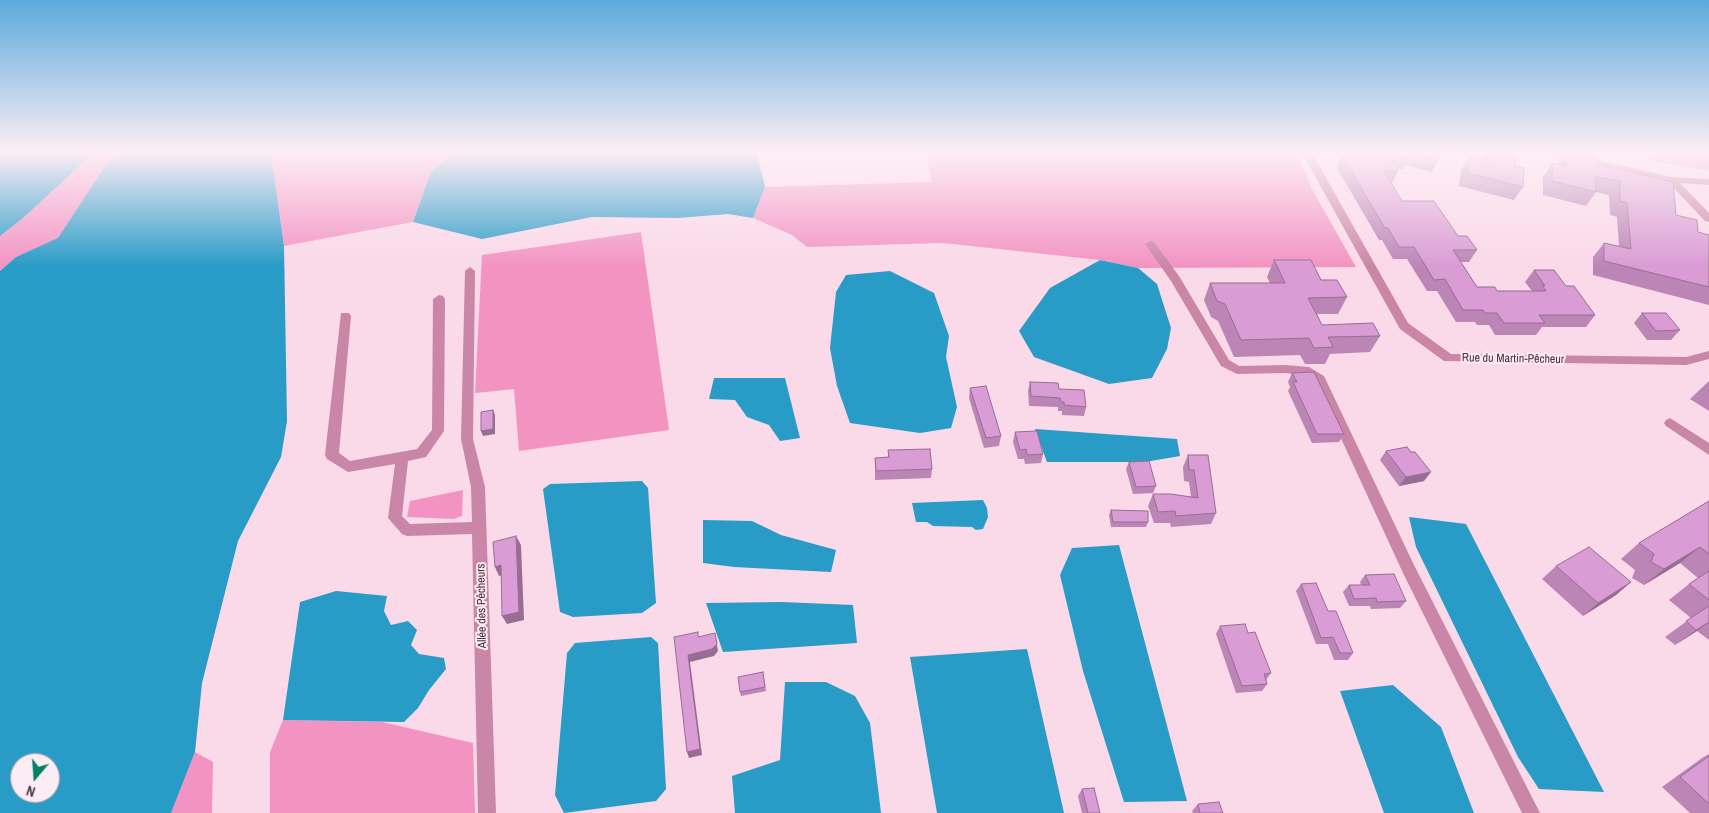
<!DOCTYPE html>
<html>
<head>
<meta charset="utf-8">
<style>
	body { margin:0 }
	#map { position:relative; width:1709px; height:813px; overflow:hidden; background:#fad9e8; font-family:"Archivo Narrow",sans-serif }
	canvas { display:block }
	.north { position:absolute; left:10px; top:753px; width:50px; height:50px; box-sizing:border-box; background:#fcecf3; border:1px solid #b6a0aa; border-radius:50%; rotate:198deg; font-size:14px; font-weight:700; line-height:20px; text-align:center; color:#4d2e3d }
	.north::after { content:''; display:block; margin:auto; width:18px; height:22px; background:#008264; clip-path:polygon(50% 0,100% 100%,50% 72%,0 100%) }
</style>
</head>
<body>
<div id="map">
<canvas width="1709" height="813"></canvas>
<div class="north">N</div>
</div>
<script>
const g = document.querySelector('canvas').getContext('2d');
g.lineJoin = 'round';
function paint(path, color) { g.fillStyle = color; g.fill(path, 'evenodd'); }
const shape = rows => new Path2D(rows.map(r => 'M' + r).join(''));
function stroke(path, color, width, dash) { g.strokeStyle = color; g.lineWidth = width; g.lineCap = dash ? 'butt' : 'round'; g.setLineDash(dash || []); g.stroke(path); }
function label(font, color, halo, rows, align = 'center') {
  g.font = font + ' "Archivo Narrow",sans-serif'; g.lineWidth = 4; g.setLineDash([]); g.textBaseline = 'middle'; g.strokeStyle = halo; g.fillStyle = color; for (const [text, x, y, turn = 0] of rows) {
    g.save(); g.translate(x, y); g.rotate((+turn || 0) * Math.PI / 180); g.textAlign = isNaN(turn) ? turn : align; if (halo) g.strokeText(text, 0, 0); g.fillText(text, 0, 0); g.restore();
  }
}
const green = shape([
	[92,153,119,153,107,163,58,239,16,257,0,271,0,236,23,218,86,160],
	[271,153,454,153,431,172,413,222,284,246],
	[926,153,1296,153,1313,191,1356,267,1138,268,1100,260,943,243,807,247,792,235,753,218,765,187,932,182],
	[1645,153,1709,153,1709,171,1653,161],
	[641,232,669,430,519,451,514,389,475,393,482,255],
	[463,490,462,516,454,519,407,517,410,501],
	[283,720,382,722,473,743,475,813,270,813,270,752],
	[195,752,213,762,212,813,171,813]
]);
const water = shape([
	[3,153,92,153,86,160,23,218,0,236,0,155],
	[119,153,271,153,284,246,287,421,281,457,238,541,202,683,195,752,171,813,0,813,0,271,16,257,58,238,107,163],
	[20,763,50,763,50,793,20,793],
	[454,153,757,153,765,187,753,218,728,214,677,218,592,217,482,239,413,222,431,172],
	[1100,260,1138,268,1157,284,1171,328,1167,349,1152,378,1109,384,1034,357,1019,331,1050,288],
	[890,271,934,293,949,336,946,357,957,407,951,428,920,433,850,423,837,386,830,348,836,292,846,275],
	[714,378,785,378,800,438,780,441,769,425,747,417,735,400,709,399],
	[1035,429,1177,439,1180,456,1145,462,1047,462],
	[642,481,648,488,656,603,642,613,573,617,560,612,543,489,550,484],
	[983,500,987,508,988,517,983,529,976,530,972,527,933,526,927,522,916,522,912,503],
	[1409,517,1466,524,1604,792,1539,789,1518,757,1416,547],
	[703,520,752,521,781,535,836,550,831,572,734,567,703,563],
	[1119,545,1187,801,1124,802,1083,671,1060,575,1072,548],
	[336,591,387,596,384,611,391,625,408,621,417,630,411,645,419,654,444,658,446,669,429,690,418,708,404,722,283,720,300,602],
	[782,602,853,605,857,643,723,652,706,603],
	[651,637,658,643,666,789,656,801,564,813,555,795,567,653,575,643],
	[1027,649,1064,813,937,813,910,657],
	[785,682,826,682,855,696,870,723,881,813,735,813,732,776,780,760],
	[1393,685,1441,727,1474,813,1384,813,1340,691]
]);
const minor = shape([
	[1302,153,1312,153,1408,323,1451,354,1686,357,1709,351,1709,359,1686,365,1444,361,1400,329,1302,153],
	[1549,153,1566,153,1671,177,1709,179,1709,185,1680,183,1709,213,1709,222,1705,221,1668,182,1554,156,1549,153],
	[1150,241,1154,242,1179,276,1229,360,1239,366,1285,365,1309,367,1324,376,1414,565,1540,813,1522,813,1403,573,1315,382,1306,375,1285,373,1237,374,1221,366,1171,281,1145,244,1150,241],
	[470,267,475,271,473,439,485,487,496,813,478,813,472,534,407,536,402,534,388,518,395,464,348,472,327,459,325,455,341,313,349,313,351,316,339,453,350,461,417,449,432,430,433,299,439,295,443,296,445,299,444,431,426,457,408,461,402,516,410,524,472,522,471,487,461,439,465,271,470,267],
	[1670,418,1709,443,1709,455,1666,426,1664,423,1666,420,1670,418]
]);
const wall = shape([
	[1333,153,1439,153,1438,160,1432,172,1405,165,1402,170,1397,168,1398,171,1392,183,1391,183,1402,201,1458,236,1477,250,1469,262,1460,262,1477,287,1497,291,1532,291,1525,282,1534,270,1566,286,1595,315,1586,327,1542,327,1536,335,1495,335,1489,325,1477,325,1475,322,1456,322,1437,291,1427,291,1407,259,1393,259,1382,240,1379,240,1337,168,1340,155,1333,154],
	[1483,153,1516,153,1515,166,1523,187,1514,200,1459,186,1461,170,1469,156,1482,159],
	[1564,153,1579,153,1676,215,1698,232,1709,235,1709,305,1593,275,1593,257,1604,243,1619,246,1617,217,1610,215,1609,195,1596,192,1586,206,1543,195,1543,177,1552,163,1557,164],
	[1274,260,1321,280,1347,297,1338,314,1317,314,1322,325,1380,336,1370,352,1330,354,1325,364,1305,364,1300,355,1234,357,1218,321,1211,317,1204,300,1210,283,1270,283,1267,277],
	[1642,313,1680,330,1671,340,1647,340,1634,323],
	[1292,373,1344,434,1339,442,1312,443,1288,391,1290,387,1288,382],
	[1709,381,1709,411,1690,399],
	[1030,382,1059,389,1086,407,1084,416,1062,415,1062,411,1058,411,1058,407,1029,406,1028,391],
	[970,388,1001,436,999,446,984,448,969,398],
	[1015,432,1043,454,1041,463,1025,464,1024,459,1018,459,1013,442],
	[888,450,932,469,931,478,875,480,875,458,888,457],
	[1386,451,1424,481,1399,486,1380,460],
	[1188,455,1216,513,1211,524,1171,527,1170,523,1154,523,1148,506,1153,494,1191,497,1189,482,1184,481,1183,467],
	[1129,462,1156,486,1153,493,1133,494,1126,469],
	[1709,501,1709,640,1697,631,1675,645,1665,637,1691,618,1669,600,1689,584,1698,578,1680,563,1644,585,1632,578,1635,570,1621,559,1639,543],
	[1111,510,1148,522,1146,527,1111,527,1109,515],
	[1556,566,1631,582,1616,595,1583,616,1542,579],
	[1365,575,1406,601,1400,608,1371,609,1370,606,1349,606,1343,592,1349,585,1361,585,1360,582],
	[1301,584,1328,611,1353,653,1348,660,1334,660,1328,644,1316,644,1296,591],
	[1220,626,1248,633,1271,673,1266,680,1267,684,1262,691,1236,693,1216,634],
	[763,672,766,691,741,696,740,692],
	[1709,754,1709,813,1690,813,1662,787,1702,758],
	[1082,789,1100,813,1082,813,1078,796],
	[1198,804,1223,813,1193,813,1192,811]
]);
const shadedWall = shape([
	[493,410,495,415,495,434,483,436,481,431],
	[1431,472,1424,481,1399,486,1406,477],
	[516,536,521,545,524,620,507,624,502,616],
	[1700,547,1680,563,1644,585,1664,569],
	[501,565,506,574,499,576,495,567],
	[1631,582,1616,595,1583,616,1598,603],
	[1709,622,1697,631,1675,645,1696,630],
	[715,633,718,651,714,656,690,662,702,755,689,758,687,752,688,655]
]);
const building = shape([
	[1343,153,1387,153,1398,171,1384,171,1402,201,1434,201,1458,236,1467,236,1477,250,1453,250,1477,287,1495,287,1497,291,1546,291,1542,285,1545,286,1534,270,1554,270,1566,286,1574,286,1595,315,1539,315,1545,323,1504,323,1497,313,1485,313,1483,310,1463,310,1445,279,1434,280,1414,247,1399,247,1388,228,1385,228,1342,156,1343,153],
	[1387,153,1439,153,1438,160,1409,153,1409,158,1387,153],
	[1489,153,1516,153,1515,166,1524,168,1523,187,1467,173,1469,156,1488,161,1489,153],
	[1566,153,1579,153,1597,157,1597,164,1673,182,1676,215,1697,220,1698,232,1709,235,1709,287,1604,261,1604,243,1631,249,1627,203,1620,201,1620,181,1595,176,1596,192,1552,181,1552,163,1566,166,1566,153],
	[1274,260,1311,260,1321,280,1337,280,1347,297,1308,298,1322,325,1373,323,1380,336,1328,337,1333,347,1314,348,1309,338,1241,340,1225,304,1217,301,1210,283,1285,283,1274,260],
	[1642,313,1666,313,1680,330,1656,331,1642,313],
	[1314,372,1344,434,1317,434,1293,382,1297,382,1292,373,1314,372],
	[1030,382,1058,383,1059,389,1084,390,1086,407,1064,405,1064,402,1061,402,1060,398,1031,396,1030,382],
	[986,386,1001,436,986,438,970,388,986,386],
	[493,410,493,429,481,431,481,412,493,410],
	[1037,431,1043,454,1027,455,1026,449,1020,450,1015,432,1037,431],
	[1407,447,1411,452,1415,452,1431,472,1406,477,1386,451,1407,447],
	[930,449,932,469,876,471,875,458,889,457,888,450,930,449],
	[1188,455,1208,455,1216,513,1176,516,1175,511,1158,512,1153,494,1171,494,1198,498,1194,470,1189,470,1188,455],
	[1149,461,1156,486,1136,487,1129,462,1149,461],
	[1709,501,1709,554,1700,547,1664,569,1651,562,1654,554,1639,543,1709,501],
	[1111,510,1148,511,1148,522,1113,522,1111,510],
	[516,536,519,612,502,616,501,565,495,567,493,542,516,536],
	[1589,547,1631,582,1598,603,1556,566,1589,547],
	[1709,571,1709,600,1689,584,1709,571],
	[1394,574,1406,601,1377,602,1376,598,1354,599,1349,585,1370,585,1365,575,1394,574],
	[1316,583,1328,611,1336,611,1353,653,1340,653,1333,637,1321,638,1301,584,1316,583],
	[1709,606,1709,622,1696,630,1686,621,1709,606],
	[1245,624,1248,633,1255,632,1271,673,1264,674,1267,684,1242,686,1220,626,1245,624],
	[698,632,698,637,715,633,717,644,712,649,688,655,700,749,687,752,674,637,698,632],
	[763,672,765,687,740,692,738,677,763,672],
	[1709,756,1709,804,1680,777,1709,756],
	[1094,788,1100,813,1088,813,1082,789,1094,788],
	[1219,802,1223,813,1200,813,1198,804,1219,802]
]);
const streetNames = [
	["Rue du Martin-Pêcheur",1513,359,1],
	["Allée des Pêcheurs",482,606,-91]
];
paint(green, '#f293c2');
paint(water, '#289bc7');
paint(minor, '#ca86a7');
paint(wall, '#bb86b6');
paint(shadedWall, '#986d94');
paint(building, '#d99cd4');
stroke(building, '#986d94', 1);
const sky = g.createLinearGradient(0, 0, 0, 267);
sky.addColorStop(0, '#5baadb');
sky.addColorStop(0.57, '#fdeef5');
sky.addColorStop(1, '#fdeef500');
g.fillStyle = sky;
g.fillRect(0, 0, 1709, 267);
label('12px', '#4d2e3d', '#fcecf3', streetNames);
</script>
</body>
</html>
